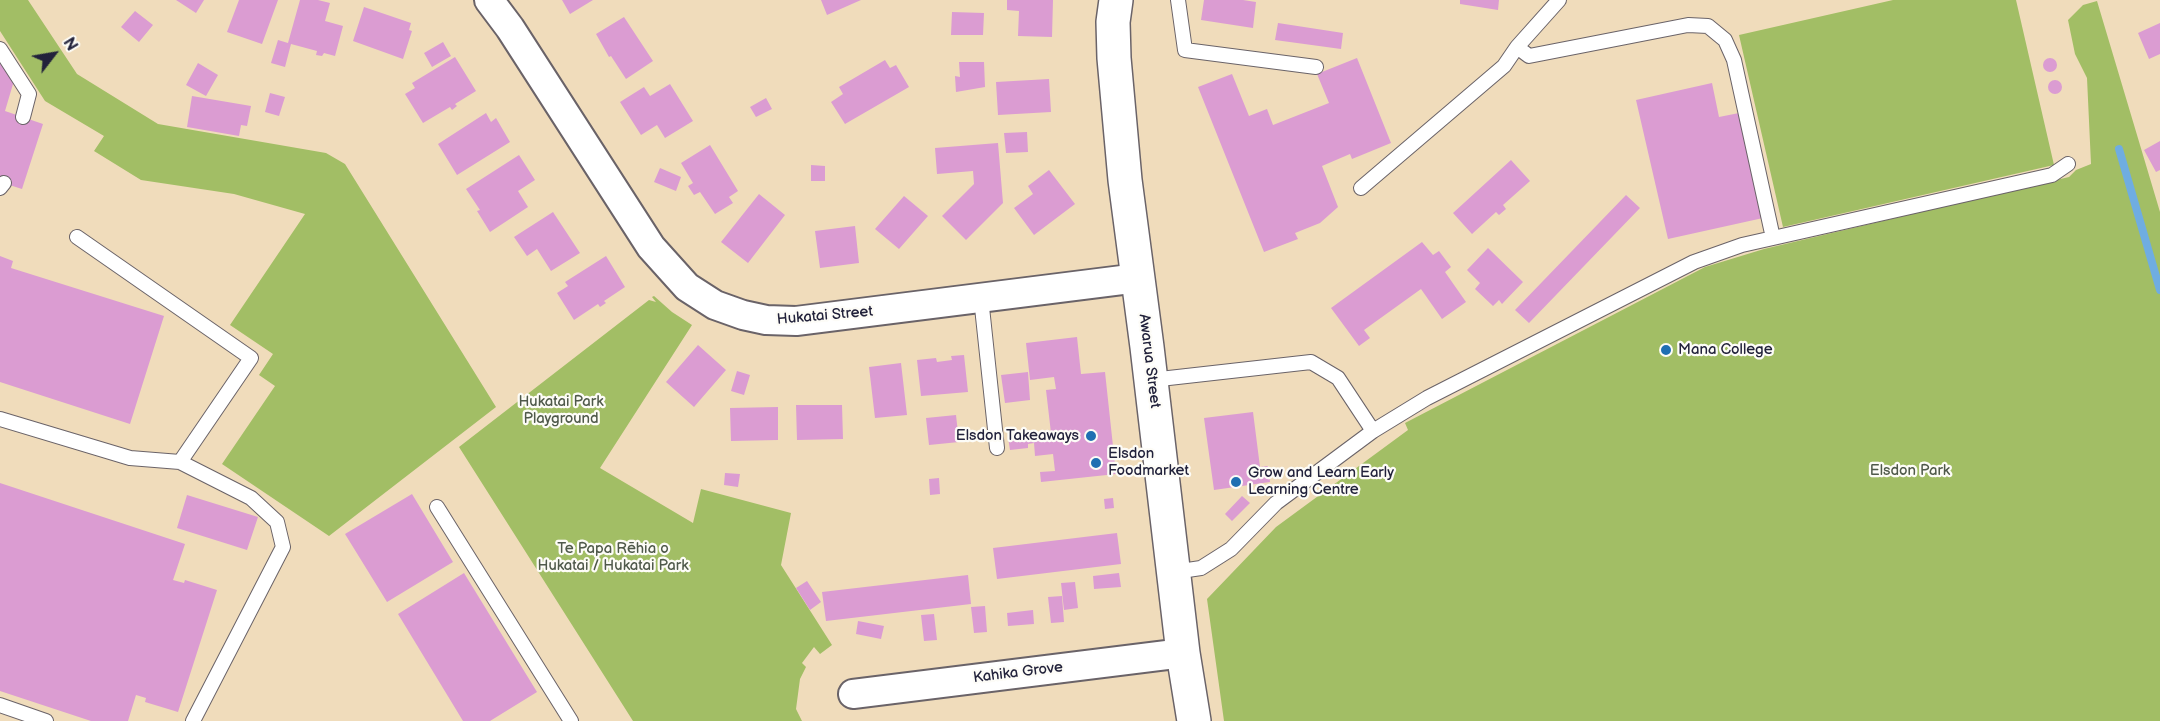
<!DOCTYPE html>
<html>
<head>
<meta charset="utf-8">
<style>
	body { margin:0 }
	#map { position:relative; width:2160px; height:721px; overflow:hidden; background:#f0dcbb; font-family:"Balsamiq Sans",sans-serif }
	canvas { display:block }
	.north { position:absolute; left:24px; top:24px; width:60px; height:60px; -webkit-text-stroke:4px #fdfcf7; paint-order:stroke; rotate:59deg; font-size:16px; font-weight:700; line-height:24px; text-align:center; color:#22223b }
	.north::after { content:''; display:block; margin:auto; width:21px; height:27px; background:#22223b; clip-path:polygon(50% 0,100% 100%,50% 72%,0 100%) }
</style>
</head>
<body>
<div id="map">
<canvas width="2160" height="721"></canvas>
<div class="north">N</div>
</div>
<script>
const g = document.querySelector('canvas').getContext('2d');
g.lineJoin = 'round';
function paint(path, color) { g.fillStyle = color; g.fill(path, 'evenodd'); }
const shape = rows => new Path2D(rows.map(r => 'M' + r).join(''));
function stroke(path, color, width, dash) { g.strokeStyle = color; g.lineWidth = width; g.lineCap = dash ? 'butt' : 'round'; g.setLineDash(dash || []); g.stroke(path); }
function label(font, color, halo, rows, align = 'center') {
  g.font = font + ' "Balsamiq Sans",sans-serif'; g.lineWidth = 4.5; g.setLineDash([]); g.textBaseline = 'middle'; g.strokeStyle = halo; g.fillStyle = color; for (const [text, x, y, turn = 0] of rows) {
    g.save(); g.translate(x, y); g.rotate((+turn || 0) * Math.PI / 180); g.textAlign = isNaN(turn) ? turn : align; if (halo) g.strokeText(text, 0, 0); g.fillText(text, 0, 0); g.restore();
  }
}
const green = shape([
	[0,0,28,0,77,74,158,124,326,153,345,164,496,407,329,536,222,464,275,386,259,375,273,354,230,325,305,214,234,194,141,180,94,151,104,136,45,101,0,31],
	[1893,0,2016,0,2054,165,1783,227,1739,35],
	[2097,1,2160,212,2160,721,1224,721,1207,599,1276,527,1408,430,1405,423,1705,267,1764,249,2069,177,2076,170,2091,164,2087,78,2075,54,2068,20,2083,5],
	[654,296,672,312,692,325,600,468,693,523,701,489,791,513,781,565,832,645,820,654,814,647,802,663,806,667,800,679,796,709,802,721,633,721,459,447,649,300,656,302,652,297]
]);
const stream = shape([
	[2119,149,2160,290]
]);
const building = shape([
	[176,0,204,0,196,13],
	[239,0,278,0,262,44,227,32],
	[300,0,318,0,330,3,325,21,343,26,335,56,324,53,322,56,316,55,317,51,291,44,285,67,271,63,278,40,288,43],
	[562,0,593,0,570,14],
	[821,0,861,0,827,15],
	[1007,0,1053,0,1052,37,1018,36,1019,11,1007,10],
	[1204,0,1243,0,1256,2,1253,28,1201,20],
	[1460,0,1499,0,1498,10,1460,4],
	[364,7,411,23,409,30,412,31,403,59,353,41],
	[135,11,153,25,139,42,121,27],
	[952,12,984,13,983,35,951,35],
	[624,17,653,61,626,79,611,56,609,57,596,34],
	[1278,23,1343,33,1341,49,1275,40],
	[2160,23,2160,54,2149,59,2138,33],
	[443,42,451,56,432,67,424,53],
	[0,57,11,75,13,84,5,111,43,124,22,189,0,182],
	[455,57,476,91,455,104,457,106,452,110,450,107,423,123,405,94,415,88,412,83],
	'2043 65a7 7 0 1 1 14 0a7 7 0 1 1-14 0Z',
	[1357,58,1391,143,1352,159,1350,154,1322,166,1338,207,1320,223,1295,233,1298,239,1264,252,1198,87,1232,74,1249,116,1267,109,1273,125,1329,103,1317,74],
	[885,60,890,68,896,65,909,87,845,124,831,102,843,94,839,87],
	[959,62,984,62,985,87,956,92,955,76,960,77],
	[198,63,218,75,206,96,186,85],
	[1049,79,1051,112,998,115,996,82],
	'2048 87a7 7 0 1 1 14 0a7 7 0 1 1-14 0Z',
	[1712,83,1719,117,1739,113,1763,218,1668,239,1636,100],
	[670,84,693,121,665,138,657,125,641,135,620,102,644,87,650,96],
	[270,93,285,97,279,116,265,112],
	[192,96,251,106,247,126,241,125,239,136,187,127],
	[766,98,772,109,756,117,750,107],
	[486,113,491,122,496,118,510,142,457,175,438,144],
	[1027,132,1028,152,1006,153,1004,133],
	[2160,141,2160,170,2156,172,2144,150],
	[998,143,1003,203,966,240,942,216,974,184,973,171,937,174,935,148],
	[710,145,738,191,729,197,733,203,715,214,700,192,694,195,688,186,693,183,681,163],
	[519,155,535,180,518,191,528,207,490,232,477,211,480,210,466,189],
	[1511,160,1530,181,1503,205,1506,209,1499,215,1496,212,1472,234,1453,213],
	[811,165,825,166,825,181,811,181],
	[660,168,681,177,676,191,654,182],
	[1049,170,1075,204,1034,235,1014,208,1033,194,1028,186],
	[759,194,785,215,748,263,721,242],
	[1626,195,1640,208,1529,323,1515,310],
	[904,196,928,216,899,249,875,229],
	[553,212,580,253,551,271,537,249,527,256,514,237],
	[855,226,859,263,820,268,815,231],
	[1422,242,1433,255,1439,251,1451,267,1445,272,1466,302,1442,319,1421,289,1364,330,1370,338,1359,346,1331,308],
	[1488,248,1523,282,1502,304,1499,300,1493,306,1475,289,1480,283,1467,270],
	[0,256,13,261,11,268,164,316,130,424,0,382],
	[606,256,625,287,604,301,606,303,600,307,598,304,574,320,557,293,568,286,565,282],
	[1077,337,1081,374,1105,372,1116,474,1041,482,1040,472,1055,471,1053,454,1035,456,1034,443,1028,444,1028,448,1010,450,1008,437,1051,433,1046,390,1056,389,1054,377,1030,380,1026,343],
	[698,345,726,370,694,407,666,382],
	[964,355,968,392,921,396,917,360,936,358,937,362,952,360,951,356],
	[901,363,907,415,875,418,869,367],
	[737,371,750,375,744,395,731,391],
	[1028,372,1030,400,1005,403,1001,375],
	[796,405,842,405,843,439,797,440],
	[778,407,778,440,731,441,730,408],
	[1253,412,1260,467,1268,466,1270,482,1214,490,1204,418],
	[956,415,959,442,929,445,926,418],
	[725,473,740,474,738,487,724,485],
	[939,478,940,494,930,495,929,479],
	[0,483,185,544,173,580,184,583,185,580,217,590,178,712,145,702,146,698,136,695,128,721,91,721,0,691],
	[412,494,453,562,387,602,345,534],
	[187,495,258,517,247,550,177,528],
	[1242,496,1250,503,1232,521,1225,514],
	[1113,498,1114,508,1105,509,1104,499],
	[1117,533,1121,564,997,579,993,548],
	[464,573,537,692,490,721,463,721,398,614],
	[1119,573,1121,587,1094,589,1093,576],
	[968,575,971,604,826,621,822,592],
	[807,581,821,602,810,610,796,588],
	[1075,582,1078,608,1064,610,1061,583],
	[1062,596,1064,622,1051,623,1048,597],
	[985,606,987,632,974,633,971,607],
	[1033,610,1034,624,1008,626,1007,613],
	[934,614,937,640,924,641,921,615],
	[858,621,884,626,881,639,856,634]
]);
const service = shape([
	[1178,0,1185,50,1316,67],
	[1559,0,1517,47,1529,56,1688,25,1708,26,1725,40,1734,60,1773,238],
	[0,49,29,94,23,117],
	[0,188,4,183],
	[1361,188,1504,66,1517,47],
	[77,237,251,358,180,462],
	[981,298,997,448],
	[1151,380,1311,362,1338,378,1373,431,1276,503,1231,549,1201,568,1174,572],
	[0,419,130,458,180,462,251,498,277,522,283,547,193,721],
	[1373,431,1427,398,1694,262,1742,245,2052,175,2068,164],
	[437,507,571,721],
	[0,705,46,721]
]);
const minor = shape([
	[489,0,510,28,651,247,687,287,715,305,743,315,766,320,796,321,1138,278],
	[853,694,1183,653]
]);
const tertiary = shape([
	[1116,0,1113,22,1114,58,1125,180,1147,347,1183,653,1194,721]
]);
const markers = [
	[1666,350,6,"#1f6fb2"],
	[1091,436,6,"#1f6fb2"],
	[1096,463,6,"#1f6fb2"],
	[1236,482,6,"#1f6fb2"]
];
const streetNames = [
	["Hukatai Street",825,316,-5],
	["Awarua Street",1149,361,83],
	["Kahika Grove",1018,673,-7]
];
const poiNames = [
	["Mana College",1678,350],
	["Elsdon Takeaways",1079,436,"right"],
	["Elsdon",1108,454],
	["Foodmarket",1108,471],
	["Grow and Learn Early",1248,473],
	["Learning Centre",1248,490]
];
const parkNames = [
	["Hukatai Park",561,402],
	["Playground",561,419],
	["Elsdon Park",1910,471],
	["Te Papa Rēhia o",613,549],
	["Hukatai / Hukatai Park",613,566]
];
paint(green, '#a2be65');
stroke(stream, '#6fade1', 8);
paint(building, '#db9cd2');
stroke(service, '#6a6368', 16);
stroke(minor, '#6a6368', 32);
stroke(tertiary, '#6a6368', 36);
stroke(service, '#fff', 14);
stroke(minor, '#fff', 28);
stroke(tertiary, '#fff', 33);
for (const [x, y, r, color] of markers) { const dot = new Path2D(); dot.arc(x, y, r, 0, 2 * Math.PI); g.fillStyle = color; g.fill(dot); stroke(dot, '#fdfcf7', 2); }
label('15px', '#22223b', '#fdfcf7', streetNames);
label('15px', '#22223b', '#fdfcf7', poiNames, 'left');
label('15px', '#4f594a', '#fdfcf7', parkNames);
</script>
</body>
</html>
